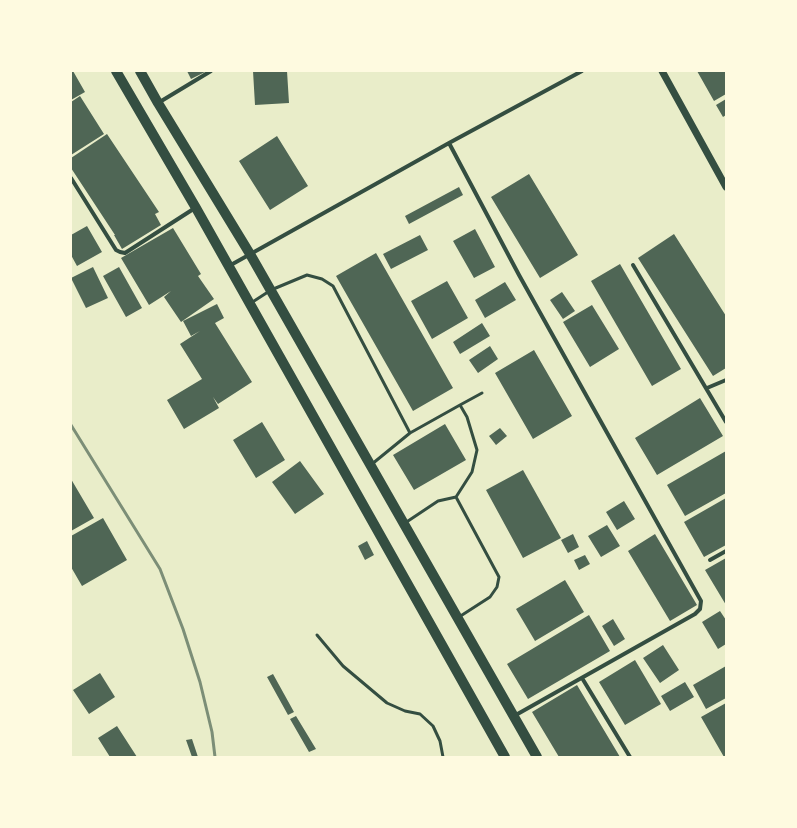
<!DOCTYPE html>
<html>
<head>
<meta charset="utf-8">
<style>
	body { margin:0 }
	#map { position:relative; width:797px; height:828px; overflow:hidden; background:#e9edc9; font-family:Manrope,sans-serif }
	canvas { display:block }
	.frame { position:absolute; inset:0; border:72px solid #fefae0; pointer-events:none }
</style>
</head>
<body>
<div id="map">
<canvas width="797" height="828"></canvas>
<div class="frame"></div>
</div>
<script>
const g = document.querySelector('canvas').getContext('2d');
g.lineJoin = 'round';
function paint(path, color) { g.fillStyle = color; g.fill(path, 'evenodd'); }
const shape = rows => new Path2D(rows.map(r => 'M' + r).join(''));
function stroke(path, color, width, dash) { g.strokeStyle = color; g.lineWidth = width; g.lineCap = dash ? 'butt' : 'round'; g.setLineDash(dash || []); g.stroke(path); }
const building = shape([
	[71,71,73,71,85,92,71,100],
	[187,71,207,71,191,79],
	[253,71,287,71,289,103,255,105],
	[697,71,726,71,726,94,714,101],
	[80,96,104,134,71,155,71,102],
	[726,99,726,115,723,117,716,105],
	[107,134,159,212,155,214,161,225,122,249,114,235,115,235,71,168,71,158],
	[277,136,308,186,270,210,239,161],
	[529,174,578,255,540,278,491,197],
	[459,187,463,195,409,224,405,216],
	[87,226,102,252,77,266,71,255,71,235],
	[173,228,201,274,198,276,214,299,181,322,164,297,171,291,149,305,121,258],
	[475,229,495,267,474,278,453,241],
	[674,234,726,316,726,368,713,376,638,258],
	[420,235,428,250,391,269,383,254],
	[376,253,453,388,413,411,336,276],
	[620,264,681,369,652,386,591,281],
	[93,267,108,298,86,308,71,278],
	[119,267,142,308,126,317,103,276],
	[447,281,468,318,432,339,411,301],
	[505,282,516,300,485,318,475,300],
	[562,292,575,311,563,319,550,300],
	[217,304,224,318,215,323,252,382,218,404,213,397,219,408,184,429,167,400,202,379,180,344,200,331,191,336,183,321],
	[592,305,619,349,590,367,563,322],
	[482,323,490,336,460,354,453,342],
	[490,346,498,359,478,373,469,360],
	[534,350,572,416,533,439,495,373],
	[700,398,723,436,657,475,635,438],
	[262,422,285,460,256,478,233,440],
	[445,424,466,460,414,490,393,455],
	[500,428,507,436,496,445,489,436],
	[726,451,726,493,685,516,667,485],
	[300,461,324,494,295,514,272,482],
	[523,470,561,538,523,558,486,490],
	[71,479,94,518,71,531],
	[726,498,726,545,704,557,684,522],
	[624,501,635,519,617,530,606,512],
	[103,518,127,560,82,586,71,567,71,536],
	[607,525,620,546,601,557,588,536],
	[573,534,579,547,568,553,561,540],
	[655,534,697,605,670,621,628,551],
	[367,541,374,555,365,560,358,546],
	[585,555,590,564,579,570,574,560],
	[726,558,726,605,705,570],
	[565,580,584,612,535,641,516,609],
	[720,611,726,620,726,644,718,649,702,622],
	[589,615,610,651,528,699,507,664],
	[613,619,625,639,614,646,602,626],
	[663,645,679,670,660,683,643,658],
	[635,660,661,704,625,725,599,682],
	[726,666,726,698,706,709,693,685],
	[100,673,115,697,89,714,73,690],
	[273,674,294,712,288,715,267,677],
	[685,682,694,697,670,711,661,696],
	[577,685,620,757,559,757,532,712],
	[726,703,726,757,724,757,701,717],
	[296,716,316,749,309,752,290,719],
	[117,726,137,757,110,757,98,738],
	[192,739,198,757,192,757,186,740]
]);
const service = shape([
	[251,303,271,290,307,275,322,279,333,286,410,433,372,464],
	[460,405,482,393],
	[410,433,460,405,467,417,477,450,472,472,456,497],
	[405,523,438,501,456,497,499,577,497,587,490,597,459,617],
	[317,635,343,666,387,703,405,711,420,714,433,726,440,741,443,757]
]);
const minor = shape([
	[158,103,211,71],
	[449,143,519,275,701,601,700,609,695,614,514,716],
	[71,178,116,250,120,252,125,253,195,208],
	[633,265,726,422],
	[229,266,449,143,582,71],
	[707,388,726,380],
	[710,560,726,551],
	[582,678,630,757]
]);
const tertiary = shape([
	[662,71,726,187]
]);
const primary = shape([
	[116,71,196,208,505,757],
	[140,71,158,103,250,254,537,757]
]);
const rail = shape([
	[71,425,160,569,183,629,200,682,212,732,215,757]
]);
paint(building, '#4f6655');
stroke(service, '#344e41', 3);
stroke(minor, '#344e41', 4);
stroke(tertiary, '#344e41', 7);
stroke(primary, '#344e41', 10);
stroke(rail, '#7c8e77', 3);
</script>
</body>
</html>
